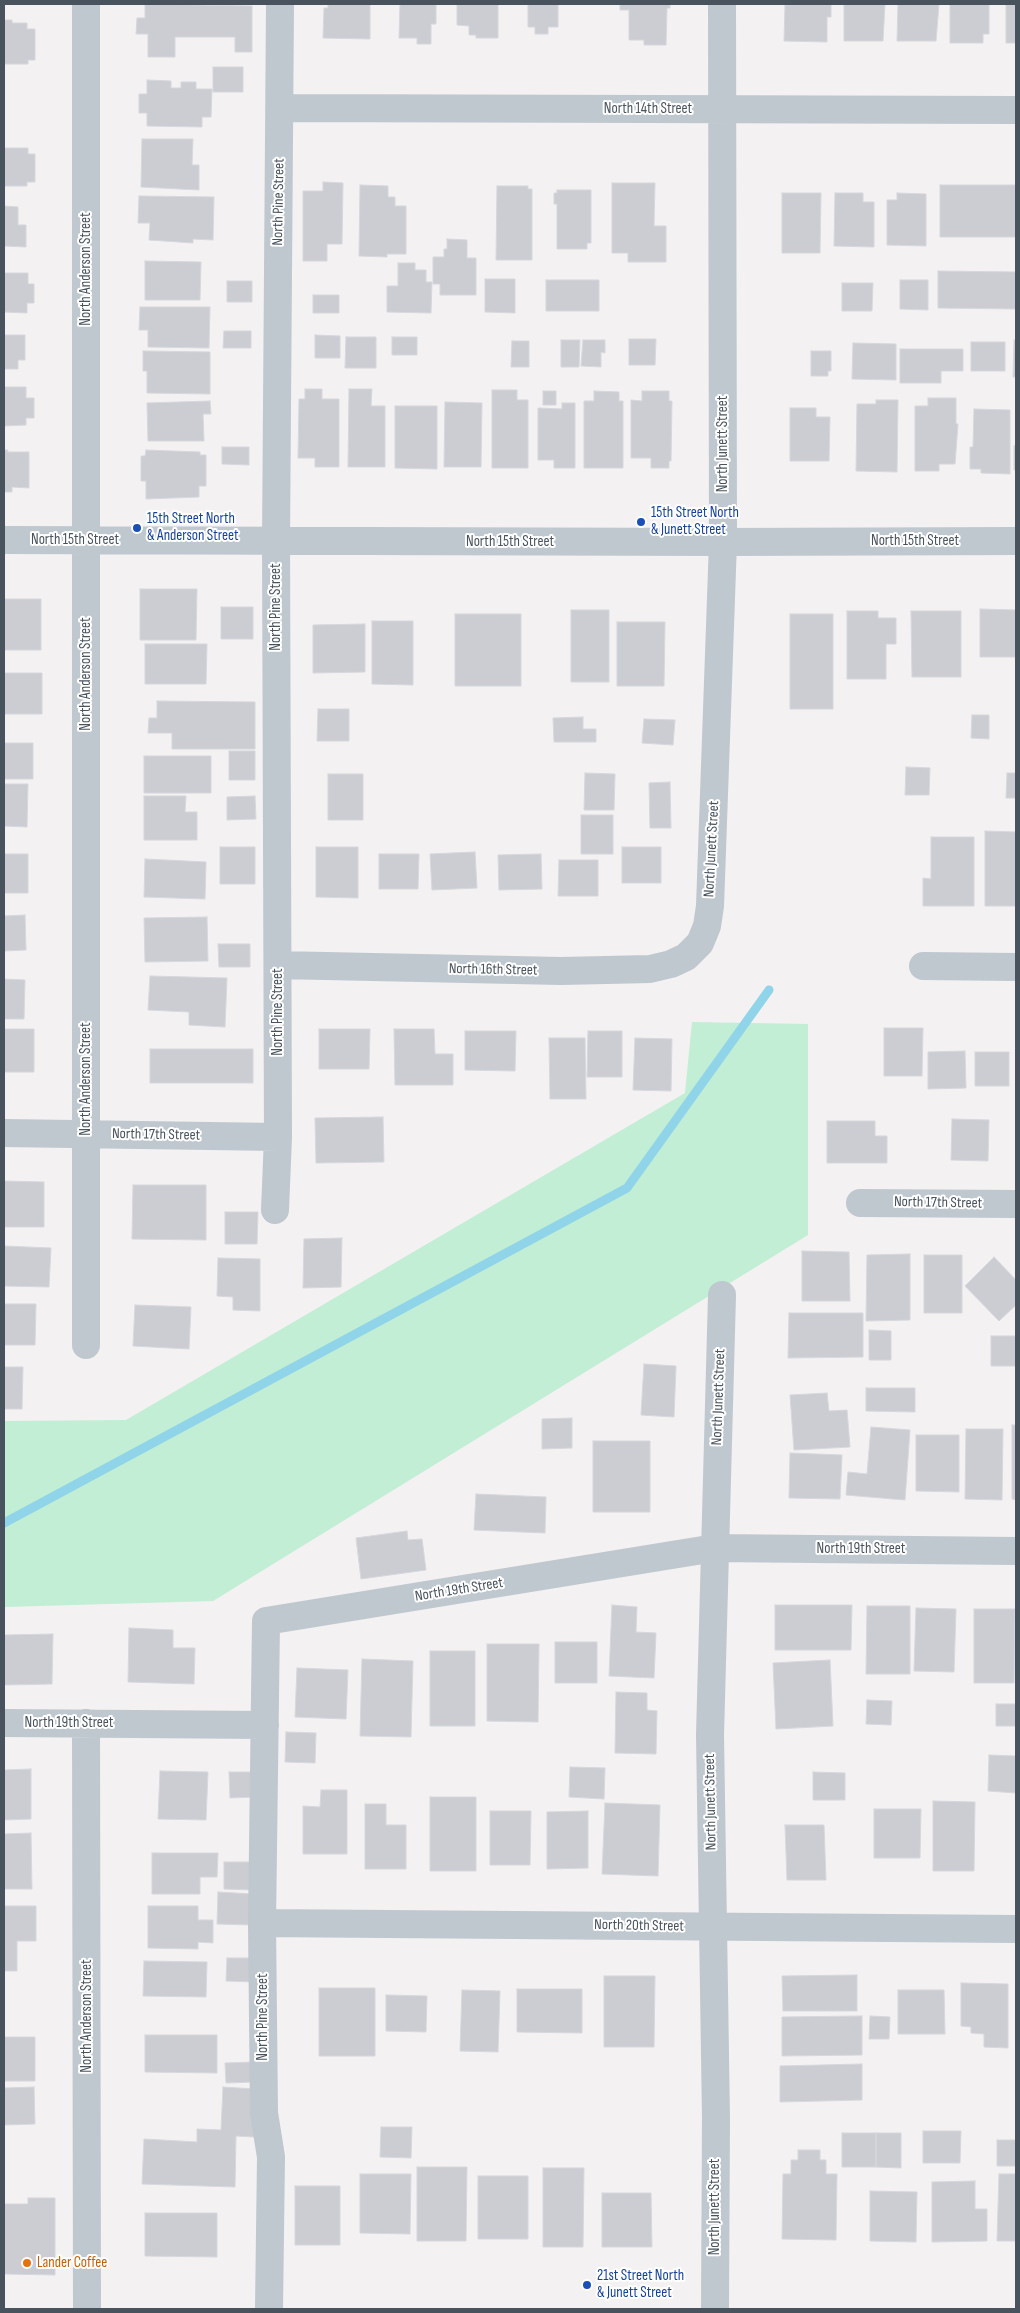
<!DOCTYPE html>
<html>
<head>
<meta charset="utf-8">
<style>
	body { margin:0 }
	#map { position:relative; width:1020px; height:2313px; overflow:hidden; background:#f3f1f1; font-family:"Sofia Sans Condensed",sans-serif }
	canvas { display:block }
	.frame { position:absolute; inset:0; border:5px solid #49535e; pointer-events:none }
</style>
</head>
<body>
<div id="map">
<canvas width="1020" height="2313"></canvas>
<div class="frame"></div>
</div>
<script>
const g = document.querySelector('canvas').getContext('2d');
g.lineJoin = 'round';
function paint(path, color) { g.fillStyle = color; g.fill(path, 'evenodd'); }
const shape = rows => new Path2D(rows.map(r => 'M' + r).join(''));
function stroke(path, color, width, dash) { g.strokeStyle = color; g.lineWidth = width; g.lineCap = dash ? 'butt' : 'round'; g.setLineDash(dash || []); g.stroke(path); }
function label(font, color, halo, rows, align = 'center') {
  g.font = font + ' "Sofia Sans Condensed",sans-serif'; g.lineWidth = 4; g.setLineDash([]); g.textBaseline = 'middle'; g.strokeStyle = halo; g.fillStyle = color; for (const [text, x, y, turn = 0] of rows) {
    g.save(); g.translate(x, y); g.rotate((+turn || 0) * Math.PI / 180); g.textAlign = isNaN(turn) ? turn : align; if (halo) g.strokeText(text, 0, 0); g.fillText(text, 0, 0); g.restore();
  }
}
const green = shape([
	[692,1022,808,1024,808,1235,213,1601,4,1607,4,1421,126,1420,685,1093]
]);
const stream = shape([
	[4,1523,627,1188,769,990]
]);
const building = shape([
	[145,4,252,6,252,52,235,52,235,37,175,37,175,57,148,57,148,34,136,34,137,18,145,18,145,4],
	[328,4,370,4,370,39,323,38,324,8,328,8,328,4],
	[400,4,436,4,436,24,431,24,431,44,417,44,417,38,399,38,400,4],
	[457,4,498,4,498,38,476,38,476,35,469,35,469,26,457,25,457,4],
	[528,4,558,4,558,27,548,27,548,34,535,34,535,27,528,27,528,4],
	[620,4,670,4,670,8,667,8,666,45,644,45,644,40,629,40,629,10,620,10,620,4],
	[831,4,831,17,827,17,827,42,784,41,785,5,831,4],
	[844,4,885,4,883,41,844,41,844,4],
	[898,4,939,4,936,41,897,41,898,4],
	[950,4,989,4,989,34,983,34,983,43,950,43,950,4],
	[1006,4,1016,4,1016,43,1006,43,1006,4],
	[4,20,12,20,12,23,27,23,27,29,35,29,35,60,28,60,28,64,4,64,4,20],
	[213,67,243,67,243,92,213,92,213,67],
	[147,80,171,81,171,88,181,88,181,82,196,82,196,89,212,89,211,117,202,117,202,127,147,126,147,113,139,113,139,94,147,94,147,80],
	[142,139,193,139,192,165,199,165,199,190,141,187,142,139],
	[4,148,28,148,28,154,35,154,35,182,27,182,27,186,4,186,4,148],
	[323,182,343,183,342,244,327,244,327,261,303,261,303,191,323,191,323,182],
	[612,183,655,183,654,226,666,226,666,262,628,262,628,253,612,253,612,183],
	[360,185,388,186,388,197,395,197,395,206,406,206,406,254,387,254,387,257,359,256,360,185],
	[940,185,1016,185,1016,237,940,237,940,185],
	[497,186,528,186,528,189,532,189,532,260,496,260,497,186],
	[557,190,591,190,591,243,587,243,587,249,557,249,557,204,554,204,554,193,557,193,557,190],
	[782,193,821,193,820,253,782,253,782,193],
	[835,193,863,193,863,202,874,202,874,247,834,246,835,193],
	[897,193,926,194,926,246,887,245,887,200,897,200,897,193],
	[139,196,214,197,213,240,193,239,193,243,149,240,150,223,138,223,139,196],
	[4,206,18,207,18,225,26,225,26,247,4,246,4,206],
	[447,239,467,240,467,258,476,258,476,295,440,295,440,284,433,284,433,257,444,257,444,249,447,249,447,239],
	[145,261,201,262,200,300,145,300,145,261],
	[398,263,415,263,415,270,426,270,426,282,432,282,431,313,387,312,387,286,398,286,398,263],
	[938,271,1016,272,1016,309,938,308,938,271],
	[4,273,28,273,28,284,34,284,34,303,27,303,27,313,4,312,4,273],
	[485,279,515,279,515,313,485,312,485,279],
	[546,280,599,280,599,311,546,311,546,280],
	[900,280,928,280,928,310,900,309,900,280],
	[227,281,252,281,252,302,227,302,227,281],
	[842,283,873,283,872,311,842,311,842,283],
	[313,295,339,295,339,313,313,313,313,295],
	[140,307,210,307,209,348,148,347,148,330,139,330,140,307],
	[224,331,251,331,251,348,223,348,224,331],
	[4,335,25,335,25,360,18,360,18,369,4,369,4,335],
	[315,335,340,336,340,358,315,358,315,335],
	[346,337,376,337,376,368,345,368,346,337],
	[392,337,417,337,417,355,392,355,392,337],
	[629,339,656,339,655,365,629,365,629,339],
	[561,340,580,340,579,367,561,367,561,340],
	[583,340,605,340,605,353,601,352,601,367,581,366,583,340],
	[1014,340,1016,340,1016,377,1013,377,1014,340],
	[512,341,529,341,529,367,511,367,512,341],
	[971,342,1005,342,1005,371,971,371,971,342],
	[853,343,896,344,896,380,852,379,853,343],
	[900,349,963,349,963,371,941,371,941,383,900,383,900,349],
	[143,351,210,352,210,394,147,393,147,371,143,371,143,351],
	[811,351,831,351,831,371,828,371,828,376,811,376,811,351],
	[4,387,26,387,26,398,34,398,34,418,26,418,26,425,4,426,4,387],
	[305,389,322,389,322,399,339,399,339,467,315,467,315,458,298,458,299,399,305,399,305,389],
	[349,389,372,389,371,406,385,406,385,467,348,467,349,389],
	[492,390,517,390,517,400,528,400,528,468,492,468,492,390],
	[543,391,556,391,556,405,543,405,543,391],
	[594,391,619,392,619,401,623,401,623,468,584,468,584,401,594,401,594,391],
	[642,391,669,391,669,401,672,401,671,461,669,461,669,468,651,468,651,458,631,458,631,400,642,401,642,391],
	[928,398,956,398,956,424,958,424,955,464,939,464,939,471,915,471,915,406,928,406,928,398],
	[876,400,898,400,897,472,856,471,857,404,876,404,876,400],
	[210,401,211,414,203,414,204,441,148,441,147,403,210,401],
	[445,402,482,403,481,467,444,467,445,402],
	[562,403,575,403,575,468,554,468,554,460,538,460,538,408,562,409,562,403],
	[395,406,437,406,437,469,395,468,395,406],
	[790,408,816,408,816,417,830,417,829,461,790,461,790,408],
	[974,409,1010,410,1010,474,981,473,981,469,970,469,970,447,973,447,974,409],
	[1014,446,1016,446,1016,470,1014,470,1014,446],
	[222,447,249,447,249,465,222,464,222,447],
	[4,450,8,450,7,452,29,452,29,488,12,487,12,492,4,492,4,450],
	[146,450,200,452,200,455,206,455,206,486,199,486,199,497,146,499,146,481,141,481,141,456,145,456,146,450],
	[140,589,197,589,196,640,140,640,140,589],
	[4,599,41,599,41,650,4,650,4,599],
	[221,607,253,607,253,639,221,639,221,607],
	[980,609,1016,610,1016,657,980,657,980,609],
	[571,610,609,610,609,682,571,682,571,610],
	[847,611,878,611,878,618,896,618,896,644,886,644,886,679,847,679,847,611],
	[911,611,961,611,961,677,912,677,911,611],
	[455,614,521,614,521,686,455,686,455,614],
	[790,614,833,614,833,709,790,709,790,614],
	[372,621,413,621,413,685,372,684,372,621],
	[617,622,665,622,664,686,617,686,617,622],
	[365,624,365,672,313,673,313,625,365,624],
	[145,644,207,644,206,684,145,684,145,644],
	[4,673,42,673,42,714,4,714,4,673],
	[157,701,255,702,255,749,172,749,172,733,148,733,149,718,157,718,157,701],
	[318,709,349,709,349,741,317,741,318,709],
	[972,715,989,715,989,739,971,738,972,715],
	[583,717,583,729,596,729,596,742,554,742,553,718,583,717],
	[644,719,675,720,673,745,642,743,644,719],
	[4,743,33,743,33,779,4,779,4,743],
	[229,751,255,751,255,780,229,780,229,751],
	[144,756,211,756,211,793,144,793,144,756],
	[906,767,930,768,929,795,905,795,906,767],
	[585,773,615,774,614,810,584,810,585,773],
	[1007,773,1016,773,1016,798,1006,798,1007,773],
	[328,774,363,774,363,820,328,820,328,774],
	[670,782,671,828,650,828,649,783,670,782],
	[4,784,28,784,27,827,4,826,4,784],
	[144,796,186,796,185,812,197,812,197,840,144,840,144,796],
	[255,796,256,819,227,820,227,797,255,796],
	[581,815,613,815,613,854,581,854,581,815],
	[985,831,1016,832,1016,906,985,906,985,831],
	[931,837,974,837,974,906,923,906,923,878,931,879,931,837],
	[220,847,255,847,255,884,220,884,220,847],
	[316,847,358,847,358,898,316,897,316,847],
	[622,847,661,847,661,883,622,883,622,847],
	[475,852,477,888,432,890,430,854,475,852],
	[4,854,28,854,28,893,4,893,4,854],
	[379,854,419,854,418,889,379,889,379,854],
	[541,854,542,889,499,890,498,855,541,854],
	[145,859,206,862,205,899,144,897,145,859],
	[559,860,598,860,598,896,558,896,559,860],
	[25,915,26,950,4,951,4,916,25,915],
	[207,917,208,961,145,962,144,918,207,917],
	[218,944,250,944,250,967,219,967,218,944],
	[150,976,227,978,225,1027,189,1025,189,1012,148,1010,150,976],
	[4,979,25,980,24,1019,4,1019,4,979],
	[884,1028,923,1028,922,1076,884,1076,884,1028],
	[4,1029,34,1029,34,1072,4,1072,4,1029],
	[319,1029,370,1029,369,1069,319,1069,319,1029],
	[394,1029,434,1029,435,1054,453,1054,453,1085,395,1085,394,1029],
	[465,1031,516,1031,515,1071,465,1070,465,1031],
	[588,1031,622,1031,622,1077,587,1077,588,1031],
	[549,1038,585,1038,586,1099,550,1099,549,1038],
	[635,1038,672,1039,671,1091,633,1090,635,1038],
	[150,1049,253,1049,253,1083,150,1083,150,1049],
	[965,1051,966,1088,928,1089,928,1052,965,1051],
	[975,1052,1009,1052,1009,1086,975,1086,975,1052],
	[383,1117,384,1162,316,1163,315,1118,383,1117],
	[952,1119,989,1120,988,1161,951,1160,952,1119],
	[827,1121,875,1121,875,1136,887,1136,887,1163,827,1163,827,1121],
	[4,1181,44,1182,44,1227,4,1227,4,1181],
	[133,1185,206,1185,206,1240,132,1239,133,1185],
	[225,1212,258,1212,257,1244,225,1244,225,1212],
	[342,1238,341,1287,303,1288,304,1239,342,1238],
	[4,1246,51,1248,49,1287,4,1286,4,1246],
	[802,1251,849,1252,850,1301,802,1301,802,1251],
	[910,1254,910,1320,866,1321,867,1255,910,1254],
	[924,1255,962,1255,962,1313,924,1313,924,1255],
	[994,1257,1016,1280,1016,1305,999,1321,965,1286,994,1257],
	[218,1258,260,1259,260,1311,233,1310,233,1297,217,1296,218,1258],
	[4,1304,36,1304,35,1345,4,1345,4,1304],
	[135,1305,191,1307,189,1349,133,1346,135,1305],
	[789,1313,863,1313,863,1357,788,1358,789,1313],
	[869,1330,891,1331,891,1360,869,1360,869,1330],
	[991,1336,1016,1336,1016,1366,991,1366,991,1336],
	[644,1364,676,1366,674,1417,641,1415,644,1364],
	[4,1367,23,1367,22,1409,4,1409,4,1367],
	[866,1388,915,1388,915,1412,866,1411,866,1388],
	[827,1393,829,1411,847,1410,850,1447,794,1450,790,1395,827,1393],
	[572,1418,572,1448,542,1449,542,1419,572,1418],
	[1012,1425,1016,1425,1016,1500,1012,1499,1012,1425],
	[871,1427,910,1430,905,1500,846,1495,848,1472,867,1474,871,1427],
	[966,1429,1003,1429,1002,1500,965,1499,966,1429],
	[916,1435,959,1435,959,1492,916,1491,916,1435],
	[593,1441,650,1441,650,1512,593,1512,593,1441],
	[790,1453,842,1455,840,1499,789,1498,790,1453],
	[476,1494,546,1497,545,1533,474,1530,476,1494],
	[407,1531,408,1540,422,1539,426,1570,361,1579,356,1538,407,1531],
	[612,1605,637,1607,636,1632,656,1633,654,1678,609,1676,612,1605],
	[775,1605,852,1605,851,1650,775,1650,775,1605],
	[867,1606,910,1606,910,1674,866,1674,867,1606],
	[916,1608,956,1609,954,1672,914,1671,916,1608],
	[974,1609,1015,1609,1014,1683,974,1683,974,1609],
	[129,1628,173,1630,173,1648,195,1648,194,1684,128,1682,129,1628],
	[53,1634,52,1684,4,1685,4,1635,53,1634],
	[555,1642,597,1642,597,1683,555,1683,555,1642],
	[487,1644,539,1644,538,1722,487,1721,487,1644],
	[430,1651,475,1651,475,1726,430,1726,430,1651],
	[362,1659,413,1661,411,1737,360,1736,362,1659],
	[830,1660,833,1726,776,1729,773,1663,830,1660],
	[297,1668,348,1670,346,1719,295,1717,297,1668],
	[616,1692,647,1693,647,1710,657,1711,656,1754,615,1753,616,1692],
	[867,1700,892,1701,891,1725,866,1724,867,1700],
	[996,1704,1016,1704,1016,1726,996,1726,996,1704],
	[286,1732,316,1733,315,1763,285,1762,286,1732],
	[989,1755,1016,1756,1016,1793,988,1791,989,1755],
	[570,1767,605,1768,604,1799,569,1797,570,1767],
	[31,1769,31,1819,4,1820,4,1770,31,1769],
	[160,1771,208,1772,206,1820,158,1819,160,1771],
	[229,1772,254,1772,255,1797,230,1798,229,1772],
	[813,1772,845,1773,845,1800,813,1800,813,1772],
	[321,1790,347,1790,347,1854,303,1854,303,1806,320,1807,321,1790],
	[430,1797,476,1797,476,1871,430,1871,430,1797],
	[933,1801,975,1802,974,1871,933,1871,933,1801],
	[605,1803,660,1805,658,1876,602,1874,605,1803],
	[365,1804,386,1804,386,1825,406,1825,406,1869,365,1869,365,1804],
	[874,1809,921,1809,920,1858,874,1858,874,1809],
	[490,1811,531,1811,530,1865,490,1865,490,1811],
	[588,1811,588,1868,547,1869,547,1812,588,1811],
	[785,1825,824,1825,826,1880,787,1880,785,1825],
	[31,1833,32,1889,4,1889,4,1834,31,1833],
	[152,1853,218,1853,217,1877,200,1877,200,1894,152,1894,152,1853],
	[224,1862,254,1862,253,1890,224,1889,224,1862],
	[218,1892,252,1894,251,1925,217,1924,218,1892],
	[4,1906,36,1906,36,1941,17,1941,17,1971,4,1971,4,1906],
	[148,1906,198,1906,198,1920,213,1920,213,1943,198,1942,198,1949,148,1948,148,1906],
	[227,1958,254,1958,254,1982,226,1981,227,1958],
	[144,1961,207,1962,206,1997,143,1996,144,1961],
	[857,1975,857,2011,783,2011,782,1976,857,1975],
	[604,1976,655,1976,654,2047,604,2047,604,1976],
	[961,1983,1008,1984,1008,2048,984,2047,984,2034,971,2033,971,2027,961,2026,961,1983],
	[319,1988,375,1988,375,2056,319,2056,319,1988],
	[517,1989,582,1989,582,2033,517,2032,517,1989],
	[462,1990,500,1991,498,2052,460,2051,462,1990],
	[898,1990,944,1990,945,2034,898,2034,898,1990],
	[386,1995,427,1996,426,2032,386,2031,386,1995],
	[862,2016,862,2055,782,2056,782,2017,862,2016],
	[870,2016,890,2017,889,2039,869,2039,870,2016],
	[145,2035,217,2035,217,2073,145,2072,145,2035],
	[4,2037,35,2037,35,2081,4,2081,4,2037],
	[253,2062,254,2082,226,2083,225,2063,253,2062],
	[862,2064,862,2100,780,2102,780,2066,862,2064],
	[34,2087,35,2124,4,2125,4,2088,34,2087],
	[223,2087,255,2089,254,2137,236,2136,235,2187,142,2184,144,2139,197,2142,197,2129,221,2130,223,2087],
	[381,2127,412,2127,411,2158,380,2157,381,2127],
	[923,2131,961,2131,960,2163,923,2163,923,2131],
	[842,2133,876,2133,876,2167,842,2167,842,2133],
	[876,2133,901,2133,901,2168,876,2167,876,2133],
	[997,2140,1016,2140,1016,2166,997,2166,997,2140],
	[798,2150,820,2150,820,2160,826,2160,826,2174,837,2174,836,2240,782,2239,783,2174,791,2174,791,2160,798,2160,798,2150],
	[417,2167,467,2167,466,2241,417,2241,417,2167],
	[543,2168,584,2168,583,2247,543,2247,543,2168],
	[360,2174,411,2174,410,2234,360,2233,360,2174],
	[999,2174,1016,2174,1016,2241,997,2241,999,2174],
	[478,2176,528,2176,528,2239,478,2239,478,2176],
	[975,2181,975,2209,987,2209,987,2241,932,2242,932,2182,975,2181],
	[295,2186,340,2186,340,2245,295,2245,295,2186],
	[870,2191,917,2192,916,2242,870,2241,870,2191],
	[602,2193,651,2193,652,2247,602,2247,602,2193],
	[28,2198,55,2198,55,2275,4,2274,4,2204,28,2204,28,2198],
	[145,2213,217,2213,217,2257,145,2256,145,2213]
]);
const minor = shape([
	[280,108,1016,110],
	[4,540,723,542,1016,541],
	[278,965,561,971,650,969,671,964,686,957,700,943,707,926,710,906,723,542,722,4],
	[923,966,1016,967],
	[4,1133,278,1137],
	[860,1203,1016,1204],
	[275,1210,278,1137,276,541,280,4],
	[86,1345,86,4],
	[4,1723,265,1725],
	[86,1723,87,2309],
	[262,1923,1016,1929],
	[269,2309,271,2157,264,2113,262,1923,266,1621,715,1548,1016,1551],
	[715,2309,716,2118,710,1735,722,1295]
]);
const markers = [
	[641,522,5,"#1a4fb4"],
	[137,528,5,"#1a4fb4"],
	[27,2263,5,"#e8710a"],
	[587,2285,5,"#1a4fb4"]
];
const streetNames = [
	["North 14th Street",648,109],
	["North Pine Street",279,202,-89],
	["North Anderson Street",86,269,-90],
	["North Junett Street",723,444,-90],
	["North 15th Street",75,540],
	["North 15th Street",915,541],
	["North 15th Street",510,542],
	["North Pine Street",276,607,-90],
	["North Anderson Street",86,674,-90],
	["North Junett Street",712,849,-87],
	["North 16th Street",493,970,1],
	["North Pine Street",278,1012,-90],
	["North Anderson Street",86,1079,-90],
	["North 17th Street",156,1135,1],
	["North 17th Street",938,1203,1],
	["North Junett Street",719,1397,-88],
	["North 19th Street",861,1549],
	["North 19th Street",459,1590,-9],
	["North 19th Street",69,1723],
	["North Junett Street",711,1802,-91],
	["North 20th Street",639,1926,1],
	["North Anderson Street",87,2016,-90],
	["North Pine Street",263,2017,-90],
	["North Junett Street",715,2207,-90]
];
const transitNames = [
	["15th Street North",651,513],
	["& Junett Street",651,530],
	["15th Street North",147,519],
	["& Anderson Street",147,536],
	["21st Street North",597,2276],
	["& Junett Street",597,2293]
];
const foodNames = [
	["Lander Coffee",37,2263]
];
paint(green, '#c1eed4');
stroke(stream, '#90d4e9', 9);
paint(building, '#cbcdd3');
stroke(building, '#d5d7dc', 1);
stroke(minor, '#bfc7cf', 28);
for (const [x, y, r, color] of markers) { const dot = new Path2D(); dot.arc(x, y, r, 0, 2 * Math.PI); g.fillStyle = color; g.fill(dot); stroke(dot, '#fff', 2); }
label('15px', '#49535e', '#fff', streetNames);
label('15px', '#164399', '#fff', transitNames, 'left');
label('15px', '#c56008', '#fff', foodNames, 'left');
</script>
</body>
</html>
